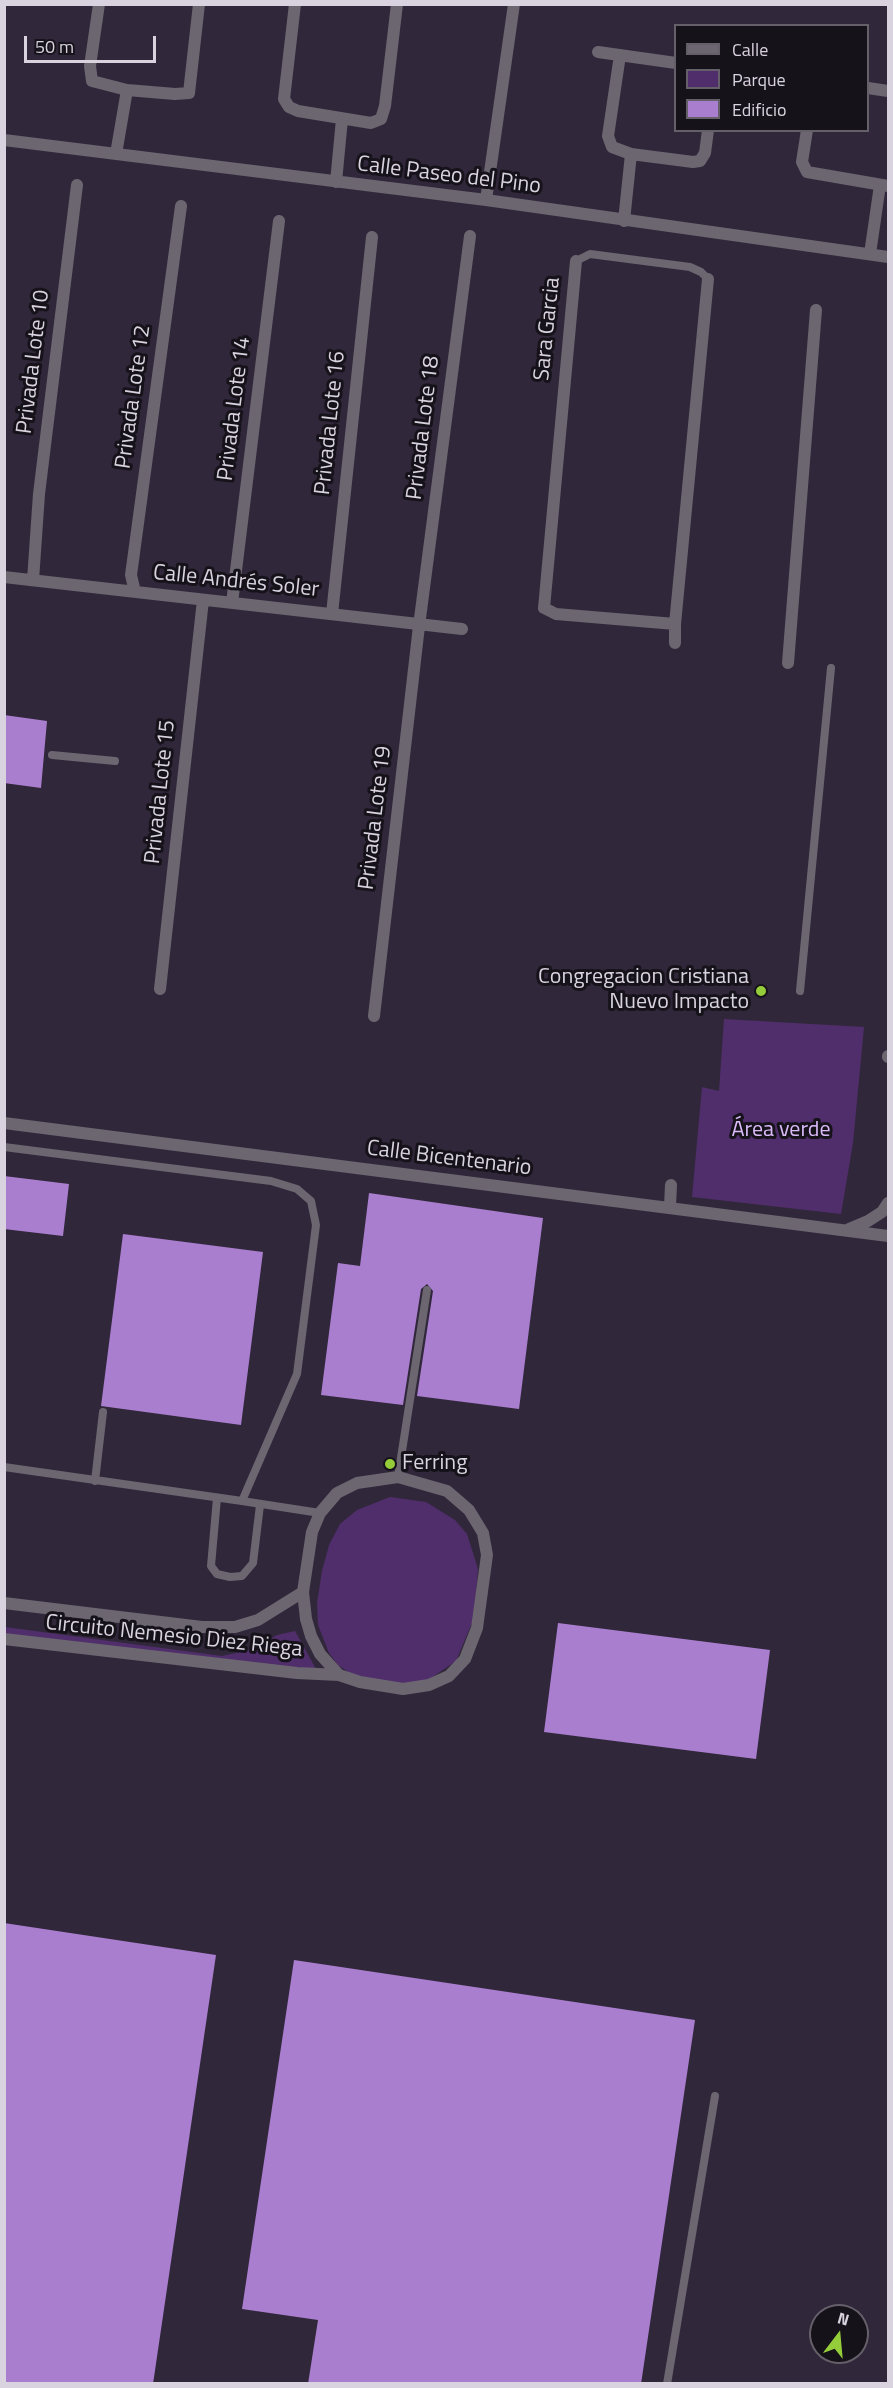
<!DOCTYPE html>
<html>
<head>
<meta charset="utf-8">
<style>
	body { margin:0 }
	#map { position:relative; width:893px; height:2388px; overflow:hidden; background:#31273a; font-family:"Titillium Web",sans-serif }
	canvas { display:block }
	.frame { position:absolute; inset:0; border:6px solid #d9d2df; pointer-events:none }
	.legend { position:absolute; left:674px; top:24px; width:195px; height:108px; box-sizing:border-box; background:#16121a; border:2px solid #645f69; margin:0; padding:8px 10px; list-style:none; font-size:18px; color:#d9d2df }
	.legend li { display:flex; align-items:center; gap:12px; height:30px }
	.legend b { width:30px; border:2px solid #645f69 }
	.north { position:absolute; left:809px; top:2304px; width:60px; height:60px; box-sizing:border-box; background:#16121a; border:2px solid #645f69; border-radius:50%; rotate:16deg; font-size:16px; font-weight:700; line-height:24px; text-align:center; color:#d9d2df }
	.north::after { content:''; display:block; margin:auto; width:21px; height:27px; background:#95cc3a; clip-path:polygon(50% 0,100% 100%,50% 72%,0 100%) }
	.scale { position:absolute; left:24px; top:36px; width:132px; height:27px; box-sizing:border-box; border:3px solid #d9d2df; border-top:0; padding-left:8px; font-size:18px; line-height:21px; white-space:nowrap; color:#d9d2df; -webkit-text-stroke:4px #16121a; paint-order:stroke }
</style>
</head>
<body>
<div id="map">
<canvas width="893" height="2388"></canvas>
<div class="frame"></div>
<ul class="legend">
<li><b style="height:8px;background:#6b6670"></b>Calle</li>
<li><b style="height:16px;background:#502e6b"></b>Parque</li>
<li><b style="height:16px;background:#a97ecf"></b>Edificio</li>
</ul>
<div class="north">N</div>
<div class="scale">50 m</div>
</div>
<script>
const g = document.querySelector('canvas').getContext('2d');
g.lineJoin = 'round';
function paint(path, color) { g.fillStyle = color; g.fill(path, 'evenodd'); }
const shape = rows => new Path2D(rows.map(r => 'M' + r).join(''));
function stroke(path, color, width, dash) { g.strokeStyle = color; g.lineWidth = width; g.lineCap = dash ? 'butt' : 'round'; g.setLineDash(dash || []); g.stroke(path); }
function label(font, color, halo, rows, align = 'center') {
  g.font = font + ' "Titillium Web",sans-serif'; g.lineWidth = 6; g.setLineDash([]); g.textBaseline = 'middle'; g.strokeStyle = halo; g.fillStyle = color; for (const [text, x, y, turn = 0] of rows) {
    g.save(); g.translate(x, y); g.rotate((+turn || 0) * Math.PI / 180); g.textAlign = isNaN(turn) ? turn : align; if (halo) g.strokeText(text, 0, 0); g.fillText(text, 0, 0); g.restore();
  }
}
const green = shape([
	[724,1019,864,1027,853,1143,841,1214,692,1197,702,1087,719,1091],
	[390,1497,426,1502,455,1520,467,1534,478,1569,474,1618,456,1661,428,1680,413,1684,366,1684,338,1665,329,1653,318,1625,317,1603,322,1571,329,1545,340,1524,357,1510],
	[5,1627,222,1656,254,1649,277,1635,295,1631,316,1669,5,1640]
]);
const building = shape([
	[4,715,47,721,41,788,4,783],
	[4,1176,69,1184,63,1236,4,1229],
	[369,1193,543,1218,519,1409,417,1396,433,1291,427,1284,421,1289,403,1405,321,1395,338,1263,360,1266],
	[123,1234,263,1252,241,1425,101,1406],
	[558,1623,770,1650,756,1759,544,1732],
	[4,1923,216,1955,153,2384,4,2384],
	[294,1960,695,2020,641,2384,308,2384,318,2320,242,2309]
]);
const lane = shape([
	[576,261,590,254,690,267,701,272,708,279],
	[52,755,115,761],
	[800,991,831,668],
	[4,1147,271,1181,297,1189,311,1201,316,1225,297,1374,242,1501,4,1467],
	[398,1477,427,1290],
	[95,1481,103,1412],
	[217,1498,211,1566,217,1574,230,1577,242,1576,253,1563,260,1505],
	[242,1501,320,1513],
	[667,2384,715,2096]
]);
const street = shape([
	[99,4,90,66,92,81,127,90,175,94,189,93,199,4],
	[295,4,284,99,289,107,298,111,371,123,381,119,385,106,397,4],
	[598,52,676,63],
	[620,55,608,136,612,147,631,154,693,162,700,161,705,153,708,130],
	[868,88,888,91],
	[807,130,802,162,807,172,888,186],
	[4,140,486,200,888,257],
	[116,154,127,90],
	[336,182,342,119],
	[486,200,514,4],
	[624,221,631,154],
	[870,254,880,185],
	[576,261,544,608,556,614,675,624],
	[4,577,462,629],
	[33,580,39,494,77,185],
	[135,592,131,575,181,206],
	[232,603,279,221],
	[332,614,372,237],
	[675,643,675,624,708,279],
	[788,663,816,310],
	[160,989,203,600],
	[374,1016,419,626,470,236],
	[888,1056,888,1057],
	[4,1123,888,1236],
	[670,1207,671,1185],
	[849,1229,868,1221,882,1212,888,1203],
	[398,1477,447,1491,469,1510,483,1533,487,1555,477,1628,465,1659,449,1676,429,1685,403,1689,360,1682,339,1675,320,1654,311,1636,306,1619,303,1592,312,1532,320,1513,337,1493,357,1483,398,1477],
	[4,1603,202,1627,235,1627,258,1620,303,1592],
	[4,1639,297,1673,339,1675]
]);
const markers = [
	[761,991,6,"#95cc3a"],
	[390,1464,6,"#95cc3a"]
];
const streetNames = [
	["Calle Paseo del Pino",449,176,7],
	["Sara Garcia",548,329,-84],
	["Privada Lote 10",34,362,-83],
	["Privada Lote 12",134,397,-82],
	["Privada Lote 14",235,409,-83],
	["Privada Lote 16",331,423,-84],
	["Privada Lote 18",424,428,-83],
	["Calle Andrés Soler",236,582,6],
	["Privada Lote 15",161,792,-84],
	["Privada Lote 19",376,818,-83],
	["Calle Bicentenario",449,1159,7],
	["Circuito Nemesio Diez Riega",174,1637,6]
];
const poiNames = [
	["Congregacion Cristiana",749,978],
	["Nuevo Impacto",749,1003],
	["Ferring",402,1464,"left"]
];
const parkNames = [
	["Área verde",781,1131]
];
paint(green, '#502e6b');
paint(building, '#a97ecf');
stroke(lane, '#6b6670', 8);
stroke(street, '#6b6670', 12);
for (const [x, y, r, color] of markers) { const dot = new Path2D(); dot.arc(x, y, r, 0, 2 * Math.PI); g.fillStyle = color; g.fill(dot); stroke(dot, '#16121a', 2); }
label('22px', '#d9d2df', '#16121a', streetNames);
label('22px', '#d9d2df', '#16121a', poiNames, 'right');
label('22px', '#dabaf8', '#16121a', parkNames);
</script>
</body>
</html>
